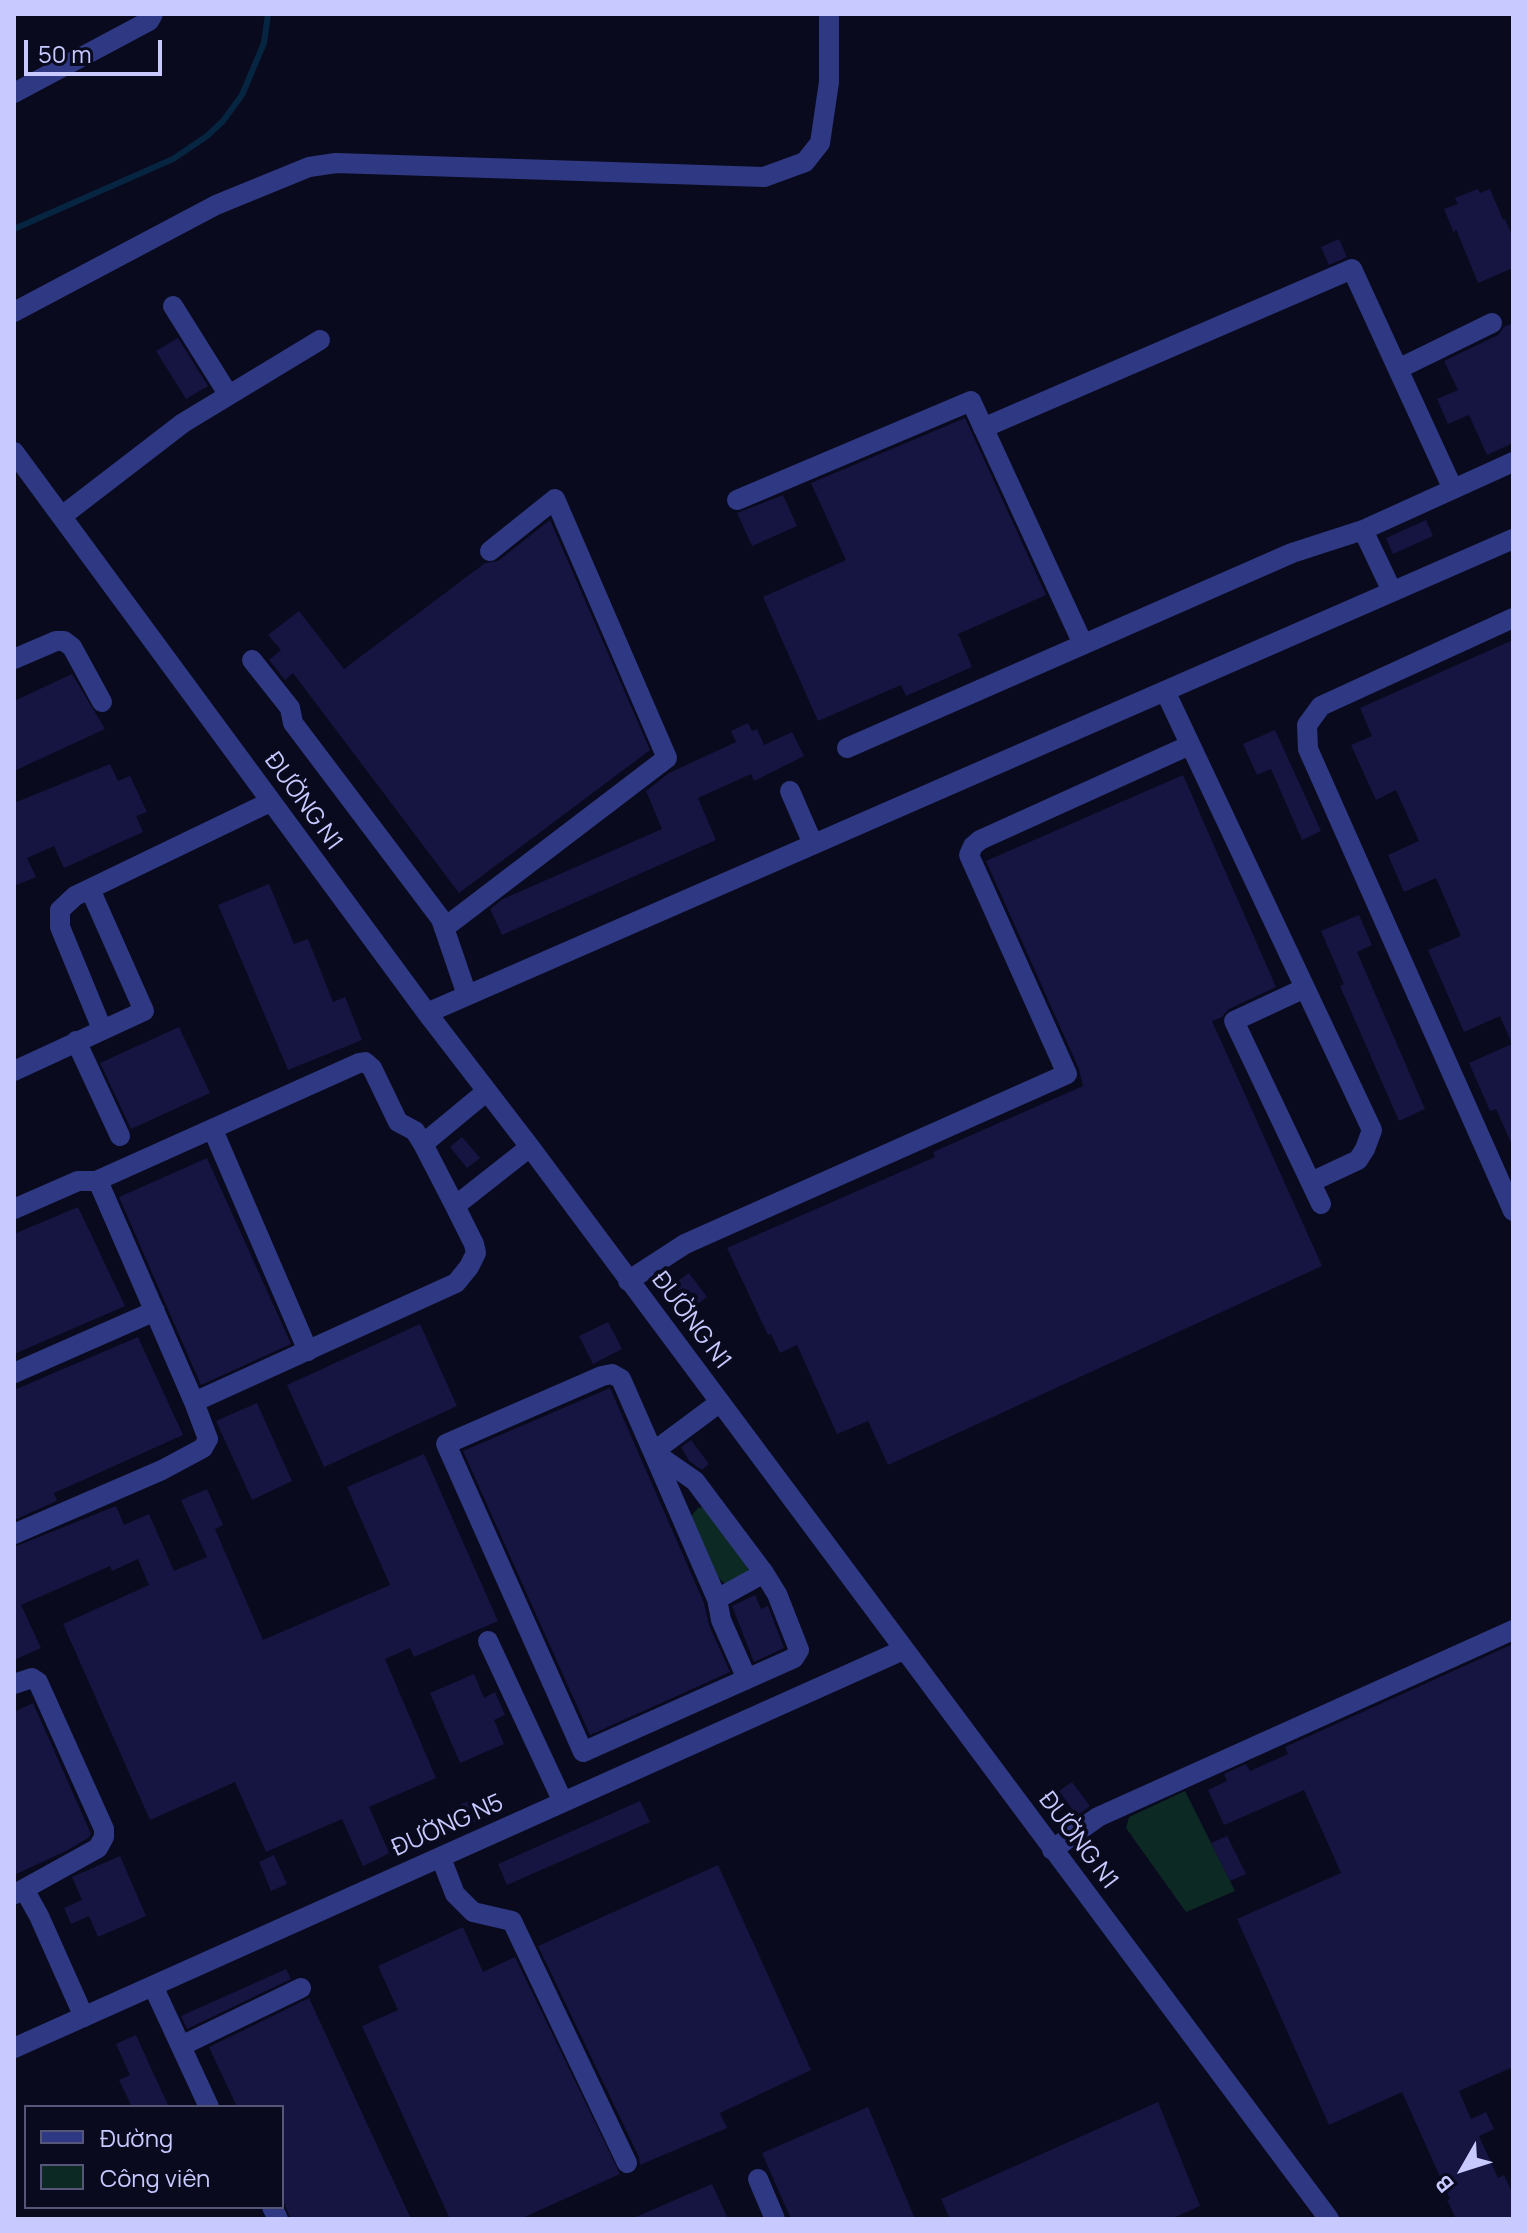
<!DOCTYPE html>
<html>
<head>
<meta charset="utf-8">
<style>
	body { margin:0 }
	#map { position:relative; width:1527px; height:2233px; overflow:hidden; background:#0a0a1e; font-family:Manrope,sans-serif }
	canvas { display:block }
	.frame { position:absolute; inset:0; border:16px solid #c7c9ff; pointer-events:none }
	.legend { position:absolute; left:24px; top:2105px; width:260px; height:104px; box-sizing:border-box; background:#0a0a1e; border:2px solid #565678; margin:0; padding:10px 14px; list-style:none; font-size:24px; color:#c7c9ff }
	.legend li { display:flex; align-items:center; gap:16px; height:40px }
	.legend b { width:40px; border:2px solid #565678 }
	.north { position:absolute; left:1423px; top:2129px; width:80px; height:80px; -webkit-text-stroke:6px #0a0a1e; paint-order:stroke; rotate:231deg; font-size:22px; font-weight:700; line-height:32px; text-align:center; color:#c7c9ff }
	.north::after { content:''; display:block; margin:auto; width:28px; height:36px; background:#c7c9ff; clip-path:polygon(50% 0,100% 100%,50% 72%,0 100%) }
	.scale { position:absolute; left:24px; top:40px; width:138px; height:36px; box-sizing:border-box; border:4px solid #c7c9ff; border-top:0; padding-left:10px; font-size:24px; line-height:28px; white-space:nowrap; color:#c7c9ff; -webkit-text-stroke:6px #0a0a1e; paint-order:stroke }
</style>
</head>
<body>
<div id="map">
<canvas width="1527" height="2233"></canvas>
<div class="frame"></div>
<ul class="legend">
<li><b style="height:10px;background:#2f3983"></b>Đường</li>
<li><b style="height:22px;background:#0c2923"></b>Công viên</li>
</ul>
<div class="north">B</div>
<div class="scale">50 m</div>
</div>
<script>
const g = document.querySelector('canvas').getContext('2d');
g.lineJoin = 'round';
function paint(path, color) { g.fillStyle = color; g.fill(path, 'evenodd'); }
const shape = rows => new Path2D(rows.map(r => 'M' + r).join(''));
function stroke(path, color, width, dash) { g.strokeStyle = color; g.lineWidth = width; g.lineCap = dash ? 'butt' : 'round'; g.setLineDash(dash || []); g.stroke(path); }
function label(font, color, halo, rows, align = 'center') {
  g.font = font + ' Manrope,sans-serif'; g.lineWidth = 8; g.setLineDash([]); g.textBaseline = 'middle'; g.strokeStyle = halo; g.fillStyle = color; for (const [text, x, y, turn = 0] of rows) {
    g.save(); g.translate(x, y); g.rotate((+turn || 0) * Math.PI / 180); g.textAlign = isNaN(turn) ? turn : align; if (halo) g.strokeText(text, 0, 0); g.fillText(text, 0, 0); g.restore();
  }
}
const green = shape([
	[705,1507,749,1566,748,1571,730,1582,724,1583,718,1577,691,1516,698,1508],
	[1185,1791,1235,1891,1186,1912,1126,1828,1129,1817]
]);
const stream = shape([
	[14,229,173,159,207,136,223,121,242,95,264,43,268,14]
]);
const building = shape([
	[1478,189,1480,193,1490,189,1503,220,1505,219,1513,238,1513,268,1478,283,1456,229,1454,233,1444,209,1458,204,1455,198],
	[1339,239,1347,257,1329,265,1321,247],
	[1513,323,1513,443,1487,455,1469,415,1448,424,1437,399,1458,390,1444,361,1498,335,1504,327],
	[178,338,208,386,186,399,156,351],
	[965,418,1046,595,958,634,972,667,906,696,901,685,818,721,763,597,846,560,811,483],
	[783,495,797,526,752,546,737,513],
	[550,520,650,750,459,893,293,673,285,680,269,660,281,650,268,635,299,611,344,669,485,563,498,561],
	[1426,520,1433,536,1393,554,1386,538],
	[1513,640,1513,1147,1496,1109,1490,1111,1469,1063,1512,1044,1500,1016,1464,1032,1428,950,1461,936,1436,878,1404,892,1388,855,1419,841,1396,790,1376,800,1351,745,1372,736,1360,708],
	[72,674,105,729,14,771,14,701],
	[748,723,752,731,757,729,764,745,792,732,804,756,754,781,751,774,698,798,716,840,502,935,490,909,503,899,662,829,646,791,669,773,736,742,731,731],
	[1275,730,1321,831,1302,840,1271,769,1257,775,1243,744],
	[110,764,118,781,130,776,147,812,136,816,143,832,64,868,54,846,27,858,36,877,14,886,14,803],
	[1183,775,1276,987,1229,1009,1222,1017,1212,1021,1322,1266,888,1465,868,1421,837,1434,797,1345,780,1353,771,1334,768,1335,727,1248,935,1157,933,1152,1083,1086,1079,1069,986,861],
	[269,884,294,944,308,939,333,1002,345,997,362,1040,288,1070,218,905],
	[1359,915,1372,945,1357,952,1425,1109,1399,1121,1340,986,1344,984,1321,931],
	[179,1027,210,1093,131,1129,100,1063],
	[462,1137,480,1158,467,1168,450,1147],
	[207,1158,291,1344,201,1385,119,1197],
	[78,1207,125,1306,14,1354,14,1234],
	[689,1273,707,1297,692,1308,674,1284],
	[608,1322,622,1349,593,1364,579,1336],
	[420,1324,457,1406,324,1467,287,1385],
	[138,1337,183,1435,54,1493,57,1501,14,1520,14,1390],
	[610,1388,704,1603,709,1625,730,1672,590,1735,463,1451],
	[257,1403,292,1481,252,1500,216,1421],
	[691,1440,709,1464,702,1470,689,1461,681,1447],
	[424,1454,498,1621,414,1657,410,1648,385,1659,436,1778,369,1807,389,1853,376,1860,363,1866,342,1819,266,1852,235,1782,150,1820,63,1624,149,1585,138,1559,112,1571,110,1566,21,1605,41,1648,14,1660,14,1547,116,1506,124,1525,149,1514,174,1571,207,1557,181,1500,207,1489,223,1525,215,1529,263,1640,390,1585,347,1487],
	[755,1595,761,1609,768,1606,784,1648,754,1662,732,1606],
	[1513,1644,1513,2067,1459,2091,1471,2119,1486,2112,1494,2129,1479,2136,1498,2178,1504,2175,1513,2195,1513,2219,1456,2219,1447,2200,1450,2199,1402,2092,1329,2125,1237,1919,1341,1873,1304,1790,1224,1825,1208,1790,1227,1781,1224,1774,1246,1764,1250,1771,1288,1754,1285,1747],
	[474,1674,484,1698,495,1692,505,1715,494,1720,504,1744,460,1763,430,1693],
	[33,1703,91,1834,88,1838,66,1851,14,1875,14,1712],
	[1072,1782,1090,1806,1077,1816,1059,1791],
	[474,1799,482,1819,461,1828,452,1808],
	[640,1801,650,1822,507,1885,498,1864],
	[1227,1836,1246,1874,1230,1881,1211,1843],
	[274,1855,287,1884,271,1891,259,1862],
	[120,1856,146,1916,98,1937,89,1916,71,1924,64,1908,82,1900,72,1877],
	[718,1865,811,2070,720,2113,727,2128,640,2165,639,2157,538,1946],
	[463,1927,483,1972,515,1957,620,2174,520,2219,450,2219,362,2026,398,2010,378,1966],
	[286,1969,291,1979,187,2029,181,2016],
	[309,1998,411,2219,291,2219,282,2199,282,2107,237,2107,209,2047],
	[136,2035,150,2066,169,2107,132,2107,119,2080,130,2075,116,2044],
	[1158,2102,1200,2206,1171,2219,950,2219,941,2199],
	[868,2107,915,2219,791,2219,762,2153],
	[712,2184,728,2219,631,2219]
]);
const minor = shape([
	[14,93,149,21,153,14],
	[173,306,228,394],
	[14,312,216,205,309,167,336,163,764,177,805,162,820,143,829,82,829,14],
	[1398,369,1492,323],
	[983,428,1352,269,1453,489],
	[14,452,427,1013,530,1147,1329,2219],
	[737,500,971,401,1083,644],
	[62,516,183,423,320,340],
	[1363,530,1392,591],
	[1513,618,1321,706,1307,725,1308,749,1513,1211],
	[14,659,56,641,64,641,72,647,102,702],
	[252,660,290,708,293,723,441,919,467,995],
	[1165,691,1372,1130,1365,1149,1358,1160,1311,1182],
	[847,748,1292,553,1363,530,1513,462],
	[790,791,813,844],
	[444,928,667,758,555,499,490,551],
	[1305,988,1234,1021,1321,1204],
	[427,1013,1513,539],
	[102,1029,60,927,60,910,75,896,270,802],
	[76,1041,120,1136],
	[14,1071,144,1011,90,889],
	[213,1130,308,1351],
	[98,1181,194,1402],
	[455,1206,423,1144,487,1091],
	[14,1209,78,1181,96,1181,359,1063,365,1062,372,1068,398,1122,415,1131,423,1144],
	[628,1281,685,1244,1067,1074,969,855,973,846,980,840,1190,745],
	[14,1373,155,1311],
	[653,1452,695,1481,764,1573,777,1594,799,1650,794,1658,583,1752,446,1444,602,1376,612,1374,621,1379,653,1452,717,1599,721,1620,747,1679],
	[653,1452,719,1403],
	[14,1534,162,1470,203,1448,208,1439,194,1402,456,1283,469,1267,476,1253,474,1244,455,1206,530,1147],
	[717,1599,764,1573],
	[488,1641,563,1802],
	[14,1684,32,1678,38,1682,104,1829,104,1837,98,1848,24,1889],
	[1052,1850,1098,1817,1513,1630],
	[441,1858,455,1894,473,1912,512,1921,627,2163],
	[15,1894,24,1889,39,1916,84,2017],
	[153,1986,209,2107],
	[181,2046,301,1988],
	[14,2048,903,1650],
	[758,2179,775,2219],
	[272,2207,278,2219]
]);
const streetNames = [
	["ĐƯỜNG N1",303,802,54],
	["ĐƯỜNG N1",691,1321,53],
	["ĐƯỜNG N5",448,1826,-24],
	["ĐƯỜNG N1",1078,1841,53]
];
paint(green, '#0c2923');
stroke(stream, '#062541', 6);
paint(building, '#161441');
stroke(minor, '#2f3983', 20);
label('24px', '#c7c9ff', '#0a0a1e', streetNames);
</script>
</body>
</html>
